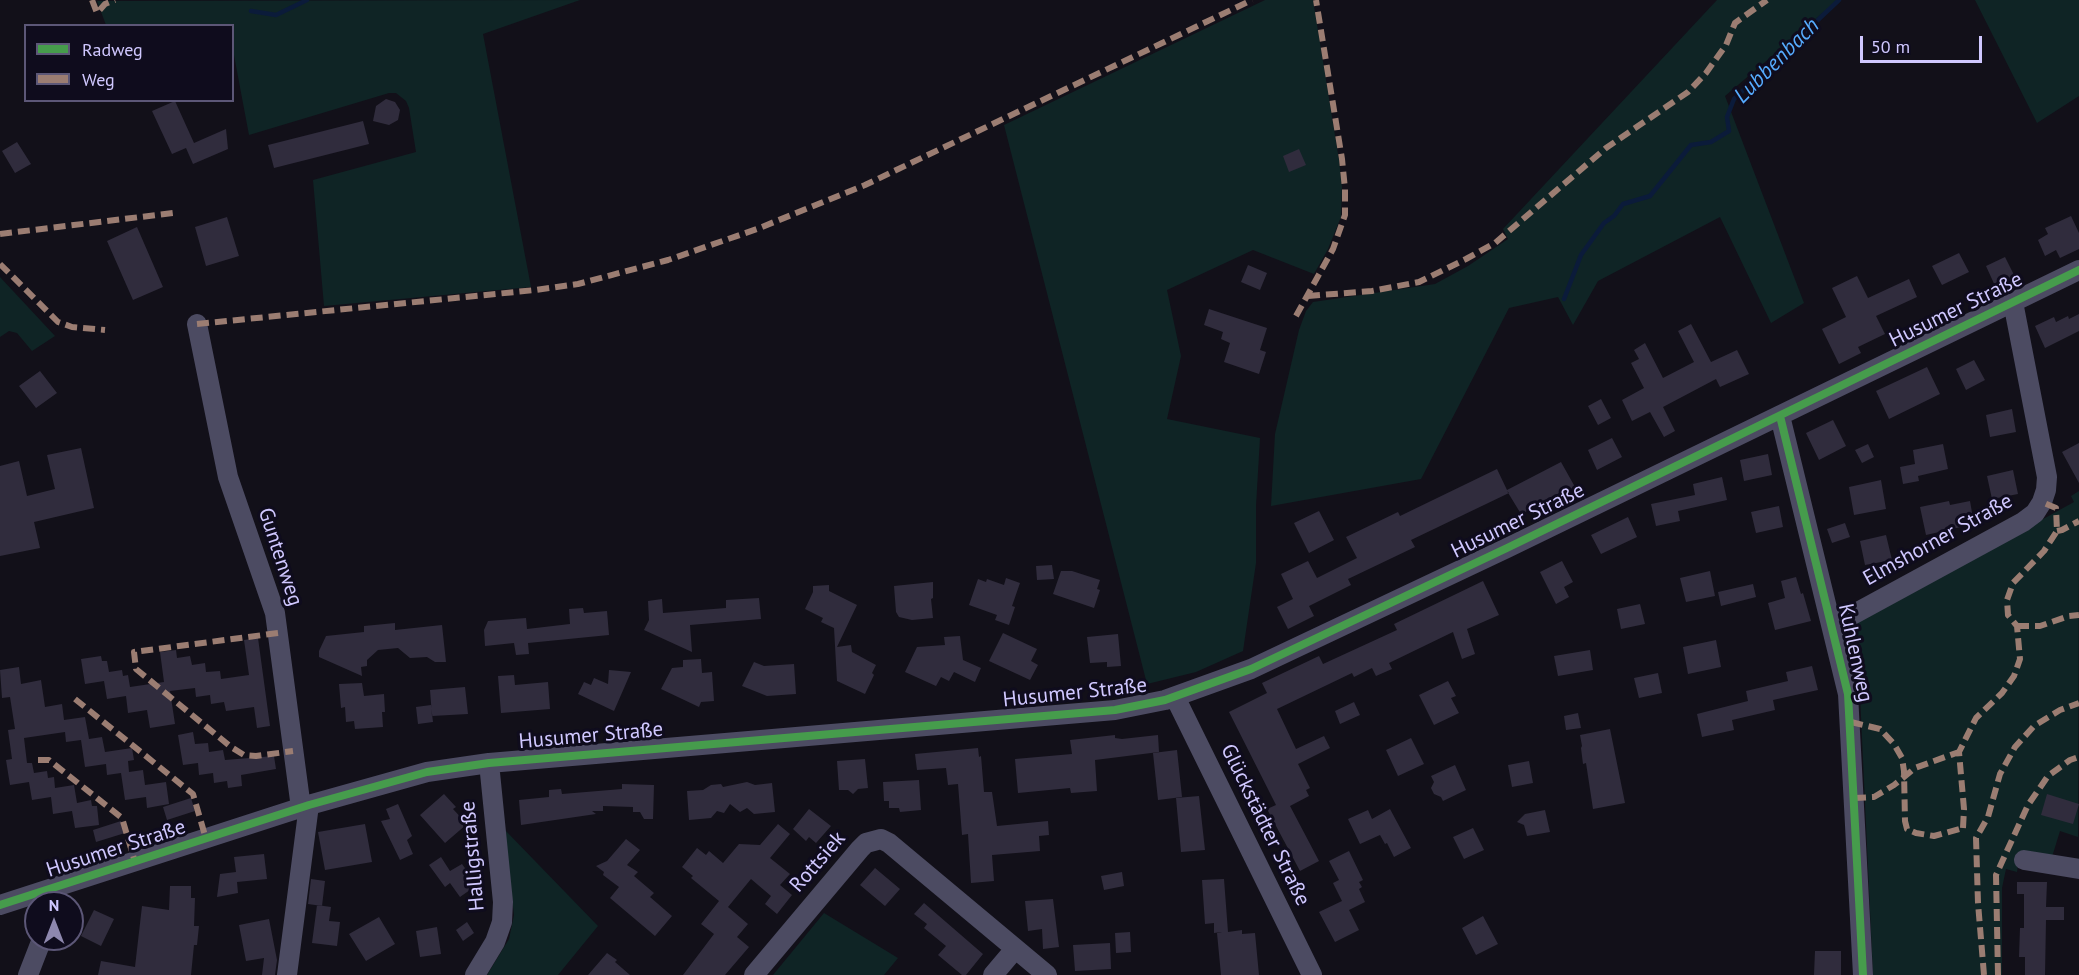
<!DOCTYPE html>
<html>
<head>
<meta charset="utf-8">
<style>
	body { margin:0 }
	#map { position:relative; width:2079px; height:975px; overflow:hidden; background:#121019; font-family:"PT Sans",sans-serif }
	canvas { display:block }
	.legend { position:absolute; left:24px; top:24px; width:210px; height:78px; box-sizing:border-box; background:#0f0c1d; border:2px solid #5c5777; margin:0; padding:8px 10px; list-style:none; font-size:18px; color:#d0c8ff }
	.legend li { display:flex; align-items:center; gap:12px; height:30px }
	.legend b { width:30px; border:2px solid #5c5777 }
	.north { position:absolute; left:24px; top:891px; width:60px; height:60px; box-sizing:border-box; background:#0f0c1d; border:2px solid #5c5777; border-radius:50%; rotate:0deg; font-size:16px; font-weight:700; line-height:24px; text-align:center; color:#d0c8ff }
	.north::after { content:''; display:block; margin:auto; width:21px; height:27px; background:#8e88ae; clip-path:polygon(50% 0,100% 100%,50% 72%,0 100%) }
	.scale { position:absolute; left:1860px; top:36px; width:122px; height:27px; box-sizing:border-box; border:3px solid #d0c8ff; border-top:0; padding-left:8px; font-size:18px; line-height:21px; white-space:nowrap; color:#d0c8ff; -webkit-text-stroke:4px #0f0c1d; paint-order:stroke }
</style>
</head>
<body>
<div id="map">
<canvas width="2079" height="975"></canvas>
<ul class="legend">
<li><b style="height:8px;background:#469c4c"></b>Radweg</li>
<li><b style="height:8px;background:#9b7d72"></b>Weg</li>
</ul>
<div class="north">N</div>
<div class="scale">50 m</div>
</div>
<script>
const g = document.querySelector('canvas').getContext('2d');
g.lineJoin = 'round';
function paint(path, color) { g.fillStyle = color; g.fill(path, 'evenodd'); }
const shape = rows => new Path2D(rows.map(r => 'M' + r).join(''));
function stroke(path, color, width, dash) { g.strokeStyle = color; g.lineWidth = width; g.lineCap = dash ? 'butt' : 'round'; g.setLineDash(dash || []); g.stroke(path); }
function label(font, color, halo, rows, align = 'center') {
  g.font = font + ' "PT Sans",sans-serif'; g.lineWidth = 6; g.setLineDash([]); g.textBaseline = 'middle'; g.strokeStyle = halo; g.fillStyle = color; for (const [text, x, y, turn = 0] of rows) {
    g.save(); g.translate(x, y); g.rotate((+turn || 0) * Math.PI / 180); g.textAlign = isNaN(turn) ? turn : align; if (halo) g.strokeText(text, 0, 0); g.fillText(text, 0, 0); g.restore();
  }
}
const green = shape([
	[580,0,483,34,531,287,324,306,313,180,416,152,409,108,406,101,396,93,389,93,249,135,233,50,232,26,106,25,97,1],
	[1265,0,1313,0,1339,160,1342,187,1341,217,1328,249,1314,274,1253,250,1167,290,1181,356,1167,419,1260,438,1256,506,1256,563,1243,651,1196,672,1147,684,1004,125],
	[1717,0,1838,0,1725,96,1804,303,1771,323,1720,217,1598,281,1573,325,1558,297,1509,308,1421,479,1271,506,1275,434,1299,330,1306,311,1313,302,1435,284,1468,266,1508,239,1503,229],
	[1975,0,2079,0,2079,96,2037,123],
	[0,277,55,336,32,351,17,333,9,331,0,337],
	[2079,491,2078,837,2060,831,2052,857,2020,852,2017,872,2006,869,2002,888,2002,975,1873,975,1860,695,1848,647,1850,631,1860,620,2074,502,2071,496],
	[504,829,598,926,558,975,487,975,509,939,514,915],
	[824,913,898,958,884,975,773,975]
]);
const stream = shape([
	[251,11,276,15,307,0],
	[1564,299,1581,255,1604,223,1614,216,1623,204,1650,196,1691,145,1711,142,1729,131,1727,117,1734,99,1839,0]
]);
const building = shape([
	[386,99,395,102,400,110,398,120,389,125,373,121,376,106],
	[175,101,194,143,226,129,228,149,193,164,186,148,172,154,152,111],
	[363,121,369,144,274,168,268,145],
	[17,142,31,164,15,173,2,151],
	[1299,149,1306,165,1289,172,1283,156],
	[2071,216,2079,233,2079,249,2060,258,2056,250,2045,256,2038,240,2048,234,2045,228],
	[227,217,239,256,206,266,195,227],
	[137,227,163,287,133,300,107,241],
	[1959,253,1969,272,1942,285,1932,266],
	[2005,257,2016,279,1996,288,1986,266],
	[1248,265,1267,273,1260,290,1241,282],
	[1857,276,1868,298,1909,279,1917,297,1876,316,1885,334,1858,347,1861,353,1839,364,1822,329,1846,317,1832,288],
	[1209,309,1267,328,1260,350,1266,352,1259,374,1224,362,1230,343,1221,339,1223,332,1204,325],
	[2079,314,2079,331,2045,348,2035,326,2054,317,2056,322,2068,316,2069,319],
	[1691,324,1711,362,1737,350,1749,374,1720,387,1716,379,1663,407,1675,431,1664,437,1650,412,1632,421,1622,400,1644,388,1631,363,1639,359,1634,350,1645,343,1663,378,1694,362,1678,331],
	[1974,360,1985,380,1966,390,1956,369],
	[1927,367,1940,394,1889,419,1876,391],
	[40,371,57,393,36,408,19,386],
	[1601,399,1611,418,1598,425,1588,406],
	[2012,409,2016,432,1990,437,1986,415],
	[1833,420,1846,446,1819,460,1806,433],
	[1612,438,1622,457,1597,470,1588,450],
	[2079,443,2079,483,2062,452],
	[1868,444,1874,457,1862,463,1855,450],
	[1943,444,1948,469,1918,476,1919,481,1903,484,1900,467,1915,464,1913,450],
	[81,448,94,508,34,522,40,548,0,556,0,466,19,461,27,496,55,489,47,455],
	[1768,454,1772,475,1744,481,1740,460],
	[1561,462,1575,487,1521,514,1507,491,1509,493,1411,540,1415,547,1348,579,1351,585,1309,606,1314,616,1288,629,1277,607,1293,599,1281,574,1308,561,1317,578,1357,558,1346,537,1398,512,1400,516,1497,469,1507,490],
	[2013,470,2018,494,1992,499,1987,476],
	[1722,477,1727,500,1678,511,1680,521,1656,526,1651,504,1695,495,1693,484],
	[1881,480,1886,509,1854,515,1849,487],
	[1949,501,1950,505,1970,501,1974,524,1926,535,1920,507],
	[1779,506,1783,527,1756,533,1751,512],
	[1319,511,1334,540,1309,553,1294,523],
	[1628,517,1637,537,1601,554,1591,535],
	[1845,523,1850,537,1832,543,1827,529],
	[1886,535,1892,560,1865,565,1860,541],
	[1562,561,1573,582,1564,587,1569,597,1556,604,1540,572],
	[1052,565,1054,579,1037,580,1036,566],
	[1061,571,1072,571,1100,580,1097,589,1100,590,1094,608,1053,594],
	[1710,571,1715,596,1686,602,1680,578],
	[1796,577,1801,594,1803,593,1811,621,1775,630,1768,603,1785,598,1781,581],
	[1006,578,1020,583,1012,606,1015,607,1009,625,995,620,997,615,969,605,978,579,986,582,987,579,1004,585],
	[1483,581,1499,615,1467,629,1475,654,1462,659,1453,632,1389,663,1392,669,1376,676,1372,668,1354,677,1352,673,1277,709,1296,749,1324,736,1330,748,1298,764,1310,788,1306,790,1309,796,1290,806,1319,861,1300,871,1267,809,1276,805,1229,712,1267,693,1262,683,1319,656,1323,664,1397,630,1394,624],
	[933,582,933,598,931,599,933,618,912,620,899,617,896,612,894,586],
	[1753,584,1756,597,1721,606,1718,592],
	[829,585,829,591,857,605,837,647,851,645,852,652,876,665,872,673,874,675,865,694,837,681,834,628,821,622,823,618,805,609,813,592,813,586],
	[759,598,761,619,690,625,692,652,644,630,649,620,648,601,662,599,663,613,726,608,726,600],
	[1640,604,1645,624,1621,629,1617,609],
	[583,608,584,613,607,611,609,635,528,643,529,654,516,655,514,643,485,646,484,630,488,621,526,618,527,629,570,624,569,609],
	[395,623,395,630,442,625,446,662,435,662,427,657,410,658,398,648,378,650,367,660,367,666,361,667,362,676,319,657,319,651,326,636,364,632,364,626],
	[1003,633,1037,649,1031,661,1038,665,1030,680,989,661],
	[1118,634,1121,666,1107,667,1107,662,1090,663,1087,637],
	[960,636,963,660,981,668,975,682,954,672,949,681,941,677,936,686,905,672,917,647,945,645,944,637],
	[258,638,270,726,257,728,254,707,226,711,224,702,211,704,210,695,196,697,195,688,170,691,175,724,150,728,147,710,128,713,126,696,107,699,104,681,85,684,81,659,101,656,102,661,107,661,109,672,122,670,123,676,128,675,130,687,164,682,160,652,176,650,177,658,190,656,192,665,205,663,206,672,220,671,221,679,249,675,244,640],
	[1716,640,1721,667,1688,674,1683,647],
	[1590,650,1593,670,1558,676,1554,656],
	[701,659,702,673,712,672,714,701,701,702,699,707,661,689,672,668,683,667,683,660],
	[754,662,764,666,794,664,796,694,767,696,742,686],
	[1812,666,1818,690,1773,700,1775,710,1732,720,1734,730,1702,737,1697,714,1748,701,1746,691,1788,681,1786,672],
	[19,667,21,684,41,680,45,707,62,704,64,720,85,717,89,739,102,737,105,752,132,748,134,760,128,761,129,772,143,770,145,785,166,782,169,804,147,808,146,797,125,800,121,773,107,775,106,764,85,767,81,740,66,742,65,732,24,738,27,763,32,763,34,773,47,771,48,778,54,777,55,788,74,785,77,803,91,800,92,806,97,806,99,825,75,828,72,811,53,814,51,797,32,800,29,782,10,785,6,760,12,759,8,730,15,729,10,697,2,698,0,670],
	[609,670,631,672,614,711,578,694,584,682,591,685,594,678,608,684],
	[1658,673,1662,693,1639,698,1634,678],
	[514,675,515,685,548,682,550,709,501,713,498,676],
	[1448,681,1456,696,1451,698,1459,713,1434,725,1419,695],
	[362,683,364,696,384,694,385,712,382,712,383,727,355,729,354,721,346,722,345,707,341,708,339,684],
	[465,687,468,714,432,716,430,690],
	[1354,702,1360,715,1340,724,1335,711],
	[431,705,433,722,418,724,416,707],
	[1578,713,1581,728,1566,730,1564,716],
	[1610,729,1625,803,1593,809,1586,763,1583,764,1581,748,1582,746,1580,735],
	[193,732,195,744,208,743,209,752,223,750,225,760,274,756,276,769,241,775,242,786,228,788,227,781,214,783,213,773,199,775,198,763,183,765,178,735],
	[1115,735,1115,738,1122,739,1158,735,1159,752,1095,760,1097,791,1071,793,1070,788,1018,793,1015,759,1072,754,1070,740],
	[1411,738,1424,764,1398,776,1386,750],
	[978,748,979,757,981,756,984,792,992,792,997,826,1048,821,1049,835,1039,836,1040,851,992,855,994,881,971,883,968,834,962,835,958,784,948,785,946,768,917,770,915,754],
	[1177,750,1182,797,1158,800,1153,753],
	[865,759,868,788,858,789,853,794,848,790,839,790,837,761],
	[1529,761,1533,783,1512,787,1508,765],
	[1455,765,1466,790,1443,801,1441,797,1434,794,1431,788,1434,782,1431,776],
	[919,780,921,810,900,812,899,808,889,808,889,801,884,801,883,782],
	[747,782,755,785,772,783,775,812,754,814,747,808,740,812,730,804,724,813,717,811,711,818,689,820,687,791,703,790,711,785,721,784,723,787],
	[622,784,654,785,653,819,644,819,640,812,633,812,633,807,603,806,603,811,592,811,596,814,521,825,519,800,549,797,549,790,561,789,562,794,622,789],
	[444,794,456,807,453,809,467,824,445,843,420,815],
	[2047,794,2079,804,2073,824,2041,815],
	[1199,796,1205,850,1181,852,1176,798],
	[191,798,195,811,167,820,163,807],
	[398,804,412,836,407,840,413,854,400,860,381,821,390,819,386,809],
	[809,809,831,826,816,843,809,837,806,841,793,829],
	[1390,809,1411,848,1394,857,1387,843,1385,844,1380,835,1360,844,1348,819,1368,810,1372,819],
	[1545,810,1550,832,1527,836,1524,825,1517,822,1525,814],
	[121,821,125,833,96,842,93,830],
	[365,824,372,862,325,870,318,832],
	[778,824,790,834,770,858,790,874,780,885,792,895,777,914,765,904,771,896,751,879,728,907,748,924,737,937,749,947,725,975,683,975,714,934,701,924,719,901,691,878,693,876,682,867,697,848,706,855,709,851,723,863,739,844,760,845],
	[1473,828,1484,850,1464,859,1453,837],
	[626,839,640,850,627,865,638,872,634,876,654,893,650,897,672,916,655,936,610,898,619,887,603,875,604,872,596,866,607,861],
	[1349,851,1363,880,1359,882,1362,887,1359,889,1365,902,1349,910,1359,930,1335,942,1319,912,1342,901,1333,883,1339,880,1329,861],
	[264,854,267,879,237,882,238,893,217,897,220,874,236,872,234,857],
	[441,857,450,871,462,864,477,885,460,897,450,883,445,887,429,865],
	[875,868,900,889,885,906,860,885],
	[1122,872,1124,886,1104,890,1101,876],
	[311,879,325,881,322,906,308,904],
	[1224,879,1228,932,1242,930,1242,934,1255,933,1259,975,1221,975,1217,933,1222,932,1214,933,1214,923,1205,924,1202,880],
	[2017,882,2047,882,2046,907,2064,907,2064,920,2046,920,2045,975,2025,975,2025,957,2019,957,2020,928,2024,928,2024,894,2017,894],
	[170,886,191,886,191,898,195,898,194,926,199,926,197,945,194,945,191,975,98,975,101,961,135,967,142,906,169,910],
	[1053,899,1059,947,1043,949,1042,929,1028,931,1025,901],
	[924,903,983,954,966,975,962,975,938,955,946,946,924,928,927,924,914,914],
	[317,905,331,907,329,921,340,922,337,946,312,943],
	[94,910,114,919,101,946,81,936],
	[1483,916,1498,944,1476,955,1462,928],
	[379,917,395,944,366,961,349,934],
	[269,919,277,960,275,975,262,975,264,958,246,961,239,925],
	[467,922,474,933,463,941,456,930],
	[437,927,441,954,420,957,416,931],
	[1130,932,1131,952,1116,953,1115,933],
	[1110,943,1111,969,1075,971,1073,945],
	[1815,951,1841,951,1841,975,1814,975],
	[607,953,617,960,615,962,630,975,588,975]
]);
const minor = shape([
	[197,324,228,477,275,613,301,808],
	[1780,416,1848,694,1863,975],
	[1832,626,2023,522,2035,513,2042,502,2046,490,2047,477,2013,302],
	[1175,697,1312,975],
	[2024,860,2079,869],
	[0,905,309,805,427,772,489,763,1115,710,1165,700,1251,669,1507,548,2079,270],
	[28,975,42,939],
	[287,975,309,805],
	[475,975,495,942,502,922,503,902,489,763],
	[754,975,860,849,866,843,881,839,889,843,1047,975],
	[993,975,1015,949]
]);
const quiet = shape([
	[92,0,97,13,105,4,115,0],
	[0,234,173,213],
	[0,264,58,322,72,327,105,330],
	[1308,296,1372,291,1419,282,1466,259,1495,243,1606,148,1688,92,1706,73,1726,45,1735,23,1767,0],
	[1296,316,1333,249,1345,215,1345,189,1342,159,1316,0],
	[197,324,535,290,578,284,668,260,757,229,865,185,1252,0],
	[2057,531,2062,530,2079,521],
	[2017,626,2040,626,2069,616,2079,615],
	[278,633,134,652,136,669,231,747,244,755,256,756,293,751],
	[75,699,193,794,206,839],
	[1851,722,1880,729,1894,744,1902,758,1904,771,1905,821,1907,829,1916,833,1934,836,1963,828],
	[38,760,49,760,122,818,135,862],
	[1854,798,1874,797,1894,785,1915,768,1959,752],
	[1963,828,1964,809,1959,752,1976,718,2002,693,2014,676,2020,659,2017,626,2008,615,2007,600,2013,583,2044,551,2057,531,2056,508,2042,502],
	[1984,975,1978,903,1976,838,1988,817,2000,774,2015,747,2034,726,2060,710,2079,703],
	[1998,975,1996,875,2028,805,2048,776,2070,760,2079,757]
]);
const cycleway = shape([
	[1780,416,1848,694,1863,975],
	[0,905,309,805,427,772,489,763,1115,710,1165,700,1251,669,1507,548,2079,270]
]);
const streetNames = [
	["Husumer Straße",1956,310,-26],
	["Husumer Straße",1518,521,-26],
	["Elmshorner Straße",1938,540,-29],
	["Guntenweg",280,557,72],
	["Kuhlenweg",1855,653,78],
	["Husumer Straße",1075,693,-6],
	["Husumer Straße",591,736,-5],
	["Glückstädter Straße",1265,825,64],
	["Husumer Straße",116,849,-18],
	["Halligstraße",473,856,-95],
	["Rottsiek",818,862,-49]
];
const waterNames = [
	["Lubbenbach",1777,61,-45]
];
paint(green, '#0f2425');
stroke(stream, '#0b1b3a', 4.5);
paint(building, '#302c3d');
stroke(minor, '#4c4b62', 20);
stroke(quiet, '#9b7d72', 6, [12, 6]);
stroke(cycleway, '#469c4c', 8);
label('21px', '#d0c8ff', '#0f0c1d', streetNames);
label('italic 22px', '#56acff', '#0f0c1d', waterNames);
</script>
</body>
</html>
